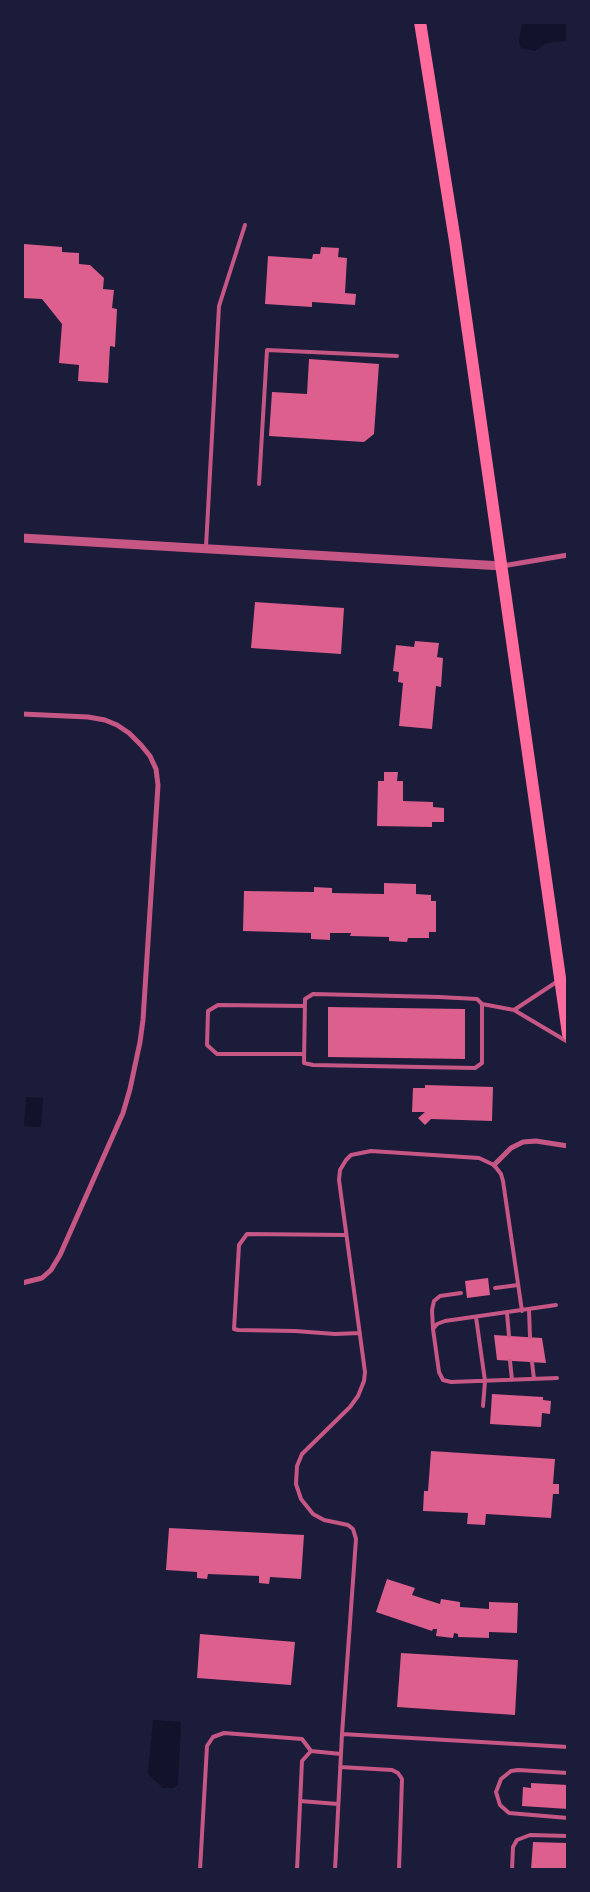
<!DOCTYPE html>
<html>
<head>
<meta charset="utf-8">
<style>
	body { margin:0 }
	#map { position:relative; width:590px; height:1892px; overflow:hidden; background:#1b1b3a; font-family:Roboto,sans-serif }
	canvas { display:block }
	.frame { position:absolute; inset:0; border:24px solid #1b1b3a; pointer-events:none }
</style>
</head>
<body>
<div id="map">
<canvas width="590" height="1892"></canvas>
<div class="frame"></div>
</div>
<script>
const g = document.querySelector('canvas').getContext('2d');
g.lineJoin = 'round';
function paint(path, color) { g.fillStyle = color; g.fill(path, 'evenodd'); }
const shape = rows => new Path2D(rows.map(r => 'M' + r).join(''));
function stroke(path, color, width, dash) { g.strokeStyle = color; g.lineWidth = width; g.lineCap = dash ? 'butt' : 'round'; g.setLineDash(dash || []); g.stroke(path); }
const water = shape([
	[522,23,567,23,567,41,552,42,545,44,535,51,521,48,519,41],
	[26,1097,43,1098,41,1127,24,1126],
	[153,1720,181,1722,178,1785,173,1788,163,1788,148,1774]
]);
const building = shape([
	[24,244,62,247,62,252,79,253,79,264,90,265,104,278,103,289,114,290,112,308,117,309,115,347,110,346,108,383,78,381,79,365,59,363,62,324,42,299,22,298,22,249,24,250],
	[321,247,339,248,338,257,347,258,345,293,356,294,355,305,312,302,312,307,265,304,268,256,312,259,313,254,320,254],
	[309,359,379,364,374,434,364,442,269,436,272,392,307,394],
	[255,602,344,608,341,654,251,648],
	[415,641,439,643,437,657,443,658,441,687,436,686,432,729,399,726,403,683,398,682,399,672,393,671,396,645,414,647],
	[384,772,398,772,397,781,403,781,403,801,433,802,433,807,444,808,444,822,432,822,432,827,377,826,378,781,384,781],
	[384,883,416,884,416,894,431,895,431,901,436,901,436,932,429,932,429,938,408,938,407,942,389,941,389,937,350,936,351,933,330,933,330,940,311,939,311,933,243,931,244,891,314,892,314,887,332,888,332,893,384,894],
	[328,1007,465,1009,465,1059,328,1057],
	[425,1085,493,1087,492,1121,431,1119,425,1125,418,1118,425,1112,412,1112,413,1088,425,1088],
	[488,1278,490,1295,467,1298,465,1281],
	[494,1335,542,1338,546,1363,497,1360],
	[492,1394,543,1397,543,1400,551,1401,550,1414,542,1413,541,1427,490,1424],
	[431,1451,555,1459,553,1484,559,1484,559,1494,553,1494,551,1518,486,1514,485,1525,467,1524,468,1513,423,1511,424,1491,428,1491],
	[169,1528,304,1535,301,1579,270,1577,269,1584,259,1583,259,1576,208,1574,207,1579,197,1578,197,1572,166,1570],
	[387,1579,415,1588,412,1595,440,1604,441,1599,460,1602,460,1607,489,1609,489,1602,518,1603,517,1633,489,1632,489,1638,458,1637,458,1634,454,1633,453,1638,436,1636,437,1629,433,1629,432,1631,376,1612],
	[200,1634,295,1642,291,1685,197,1678],
	[401,1653,518,1660,515,1715,397,1707],
	[531,1783,568,1785,568,1809,522,1806,523,1787,531,1788],
	[533,1842,568,1843,568,1870,531,1870]
]);
const service = shape([
	[259,484,267,350,397,356],
	[206,547,219,306,245,225],
	[482,1004,482,1063,475,1068,313,1065,304,1063,305,999,313,994,439,997,477,999,482,1004,514,1010,568,1042],
	[514,1010,558,981],
	[304,1054,217,1054,207,1045,208,1011,218,1005,305,1006],
	[346,1235,247,1234,239,1245,234,1329,238,1330,295,1331,335,1334,360,1333],
	[495,1288,518,1285],
	[556,1305,445,1321,437,1324,433,1329,439,1372,443,1380,451,1382,557,1378],
	[529,1310,530,1337],
	[522,1311,503,1181,501,1174,494,1165,479,1158,371,1151,351,1155,346,1160,340,1170,339,1180,365,1372,364,1381,358,1396,350,1407,302,1454,297,1466,296,1484,301,1499,313,1514,324,1520,348,1525,353,1529,356,1539,342,1734,568,1747],
	[507,1313,509,1336],
	[476,1317,485,1381,483,1406],
	[433,1329,432,1310,434,1301,440,1296,461,1293],
	[510,1361,512,1380],
	[532,1362,534,1379],
	[340,1767,392,1770,398,1773,402,1779,399,1870],
	[568,1773,518,1770,511,1771,501,1779,496,1792,500,1805,509,1813,568,1818],
	[300,1801,338,1804],
	[200,1870,207,1746,213,1737,224,1733,302,1739,311,1751],
	[297,1870,302,1761,311,1751,341,1754],
	[335,1870,342,1734],
	[512,1870,513,1847,517,1840,530,1835,568,1836]
]);
const minor = shape([
	[502,566,568,555],
	[22,714,88,717,105,720,117,725,129,733,141,745,150,756,156,769,158,785,143,1020,140,1042,130,1089,123,1113,60,1255,51,1270,42,1278,22,1283],
	[494,1165,511,1148,523,1142,536,1141,568,1146]
]);
const tertiary = shape([
	[22,538,502,566]
]);
const trunk = shape([
	[420,22,455,241,568,1034]
]);
paint(water, '#12122b');
paint(building, '#dd5f8e');
stroke(service, '#c65784', 4);
stroke(minor, '#c65784', 5);
stroke(tertiary, '#c65784', 9);
stroke(trunk, '#ff6b9d', 12);
</script>
</body>
</html>
